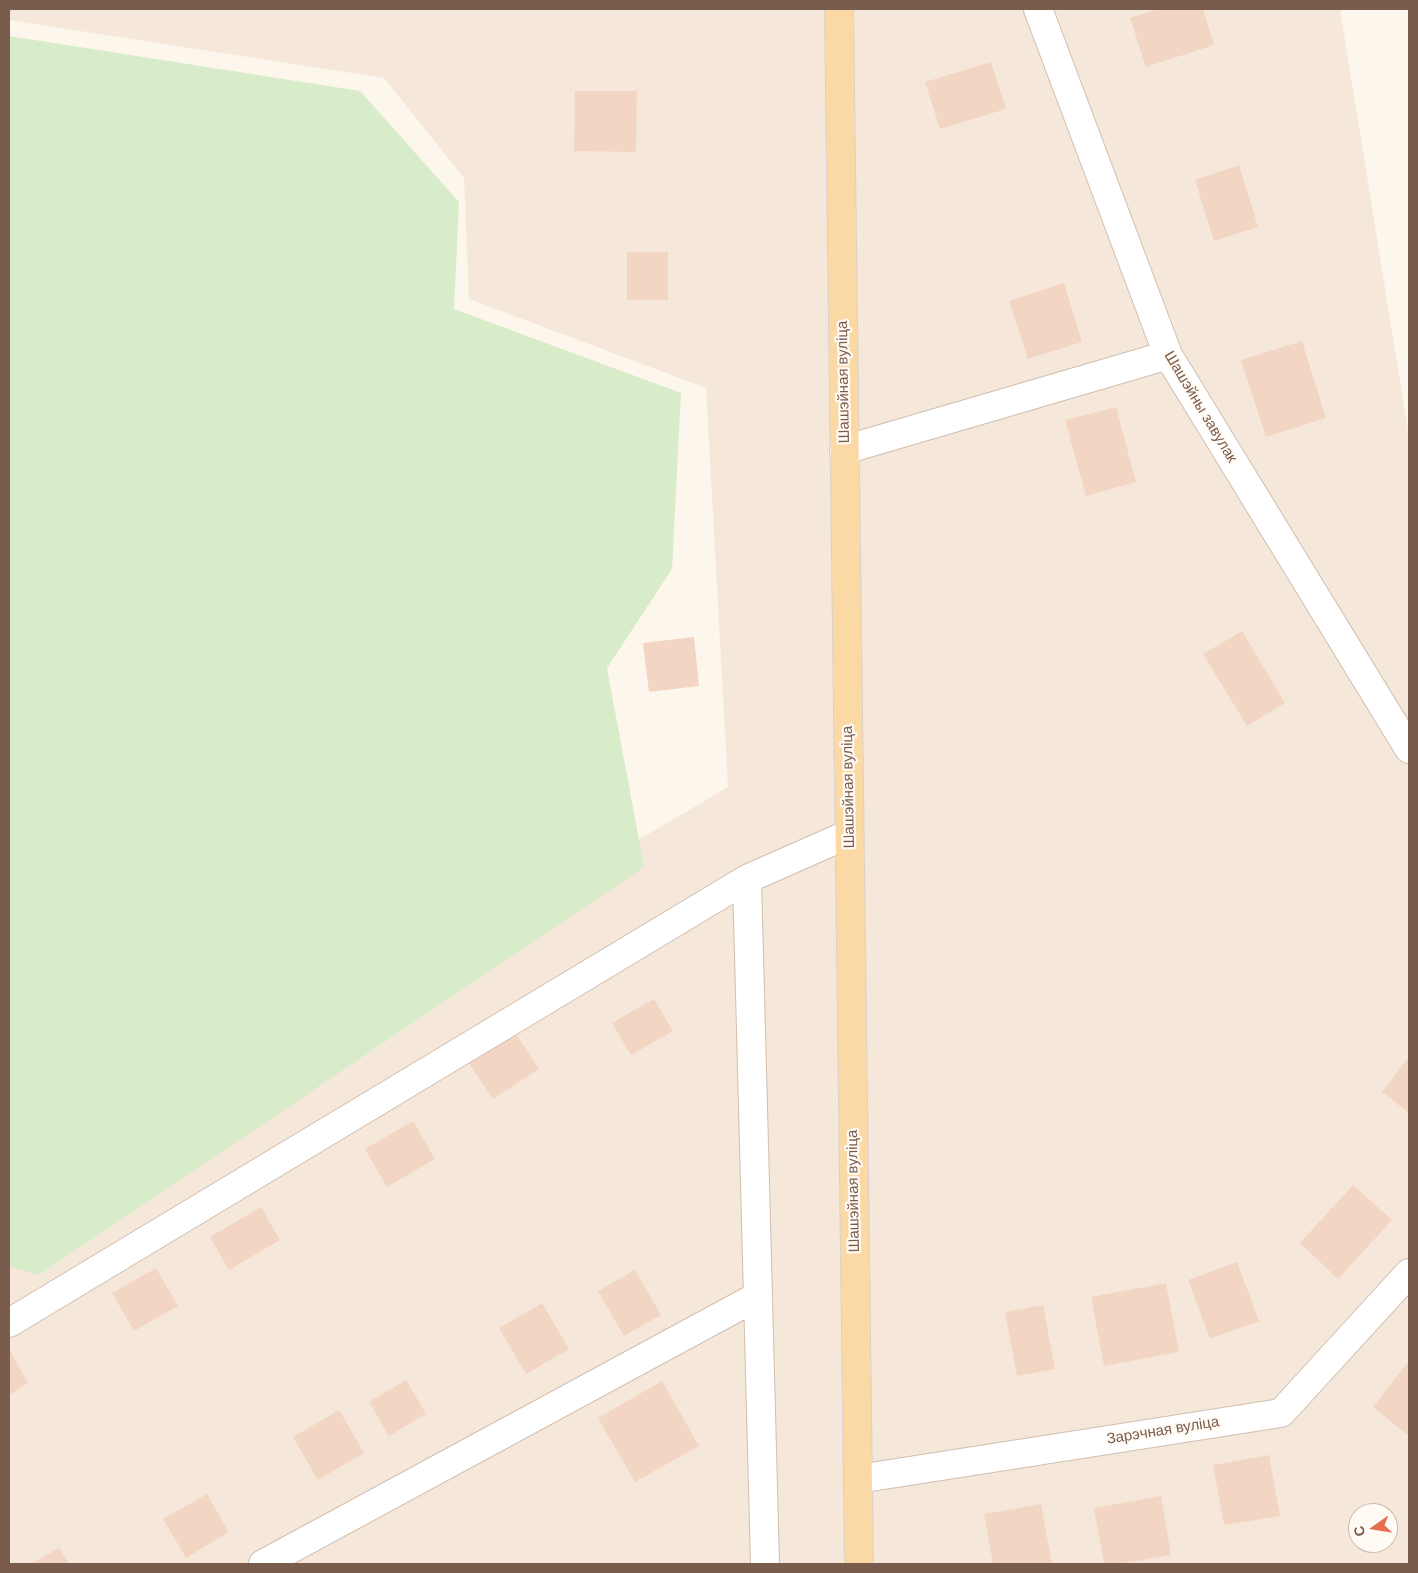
<!DOCTYPE html>
<html>
<head>
<meta charset="utf-8">
<style>
	body { margin:0 }
	#map { position:relative; width:1418px; height:1573px; overflow:hidden; background:#fdf6ec; font-family:"DM Sans",sans-serif }
	canvas { display:block }
	.frame { position:absolute; inset:0; border:10px solid #7a5c4d; pointer-events:none }
	.north { position:absolute; left:1348px; top:1503px; width:50px; height:50px; box-sizing:border-box; background:#fffaf3; border:1px solid #cabbb1; border-radius:50%; rotate:257deg; font-size:14px; font-weight:700; line-height:20px; text-align:center; color:#7a5c4d }
	.north::after { content:''; display:block; margin:auto; width:18px; height:22px; background:#e76f51; clip-path:polygon(50% 0,100% 100%,50% 72%,0 100%) }
</style>
</head>
<body>
<div id="map">
<canvas width="1418" height="1573"></canvas>
<div class="frame"></div>
<div class="north">С</div>
</div>
<script>
const g = document.querySelector('canvas').getContext('2d');
g.lineJoin = 'round';
function paint(path, color) { g.fillStyle = color; g.fill(path, 'evenodd'); }
const shape = rows => new Path2D(rows.map(r => 'M' + r).join(''));
function stroke(path, color, width, dash) { g.strokeStyle = color; g.lineWidth = width; g.lineCap = dash ? 'butt' : 'round'; g.setLineDash(dash || []); g.stroke(path); }
function label(font, color, halo, rows, align = 'center') {
  g.font = font + ' "DM Sans",sans-serif'; g.lineWidth = 4.5; g.setLineDash([]); g.textBaseline = 'middle'; g.strokeStyle = halo; g.fillStyle = color; for (const [text, x, y, turn = 0] of rows) {
    g.save(); g.translate(x, y); g.rotate((+turn || 0) * Math.PI / 180); g.textAlign = isNaN(turn) ? turn : align; if (halo) g.strokeText(text, 0, 0); g.fillText(text, 0, 0); g.restore();
  }
}
const residential = shape([
	[9,9,1340,9,1409,437,1409,1564,9,1564,9,1212,728,787,706,388,469,299,464,178,384,78,9,20],
	[1358,1513,1388,1513,1388,1543,1358,1543]
]);
const green = shape([
	[9,36,360,91,459,202,454,309,681,393,672,569,607,668,644,867,39,1275,9,1266]
]);
const building = shape([
	[1159,9,1203,9,1214,45,1146,67,1130,18],
	[991,62,1006,109,940,129,925,82],
	[575,91,637,91,636,152,574,151],
	[1239,165,1258,227,1214,241,1195,180],
	[627,252,668,252,668,300,627,300],
	[1064,283,1082,342,1028,359,1009,301],
	[1302,341,1326,418,1266,437,1241,360],
	[1116,407,1136,482,1086,496,1065,420],
	[1242,631,1285,703,1247,726,1203,654],
	[694,637,699,686,649,692,643,643],
	[654,999,673,1031,631,1055,612,1023],
	[514,1031,539,1069,493,1099,468,1062],
	[1409,1057,1409,1113,1382,1092],
	[413,1121,435,1159,387,1187,365,1149],
	[1353,1185,1392,1220,1338,1279,1300,1243],
	[261,1207,280,1240,229,1270,210,1237],
	[1237,1262,1259,1321,1210,1339,1188,1280],
	[156,1268,178,1306,134,1331,112,1293],
	[635,1270,661,1315,624,1336,598,1291],
	[1166,1283,1179,1352,1104,1366,1091,1297],
	[542,1303,569,1349,526,1374,499,1328],
	[1043,1305,1055,1369,1017,1376,1005,1312],
	[9,1349,28,1383,9,1395],
	[1409,1361,1409,1436,1373,1407],
	[406,1380,426,1414,389,1436,369,1402],
	[662,1381,699,1446,635,1482,598,1418],
	[339,1410,364,1453,318,1480,293,1437],
	[1269,1455,1280,1516,1224,1525,1213,1465],
	[207,1494,229,1532,186,1558,163,1519],
	[1161,1496,1171,1555,1118,1564,1104,1564,1094,1508],
	[1041,1504,1052,1564,993,1564,984,1514],
	[59,1548,69,1564,31,1564]
]);
const minor = shape([
	[1038,9,1168,355,1409,749],
	[844,450,1168,355],
	[9,1323,747,879],
	[858,1479,1281,1413,1409,1273],
	[263,1564,758,1296],
	[765,1564,747,879,849,834]
]);
const major = shape([
	[839,9,859,1564]
]);
const streetNames = [
	["Шашэйная вуліца",844,382,-91],
	["Шашэйны завулак",1200,407,59],
	["Шашэйная вуліца",849,787,-91],
	["Шашэйная вуліца",854,1191,-91],
	["Зарэчная вуліца",1163,1431,-9]
];
paint(residential, '#f5e8da');
paint(green, '#d8ecc9');
paint(building, '#f3d5c3');
stroke(minor, '#d1beb0', 30);
stroke(major, '#dad1cd', 30);
stroke(minor, '#fff', 28);
stroke(major, '#fbd9a5', 28);
label('15px', '#7a5c4d', '#fffaf3', streetNames);
</script>
</body>
</html>
